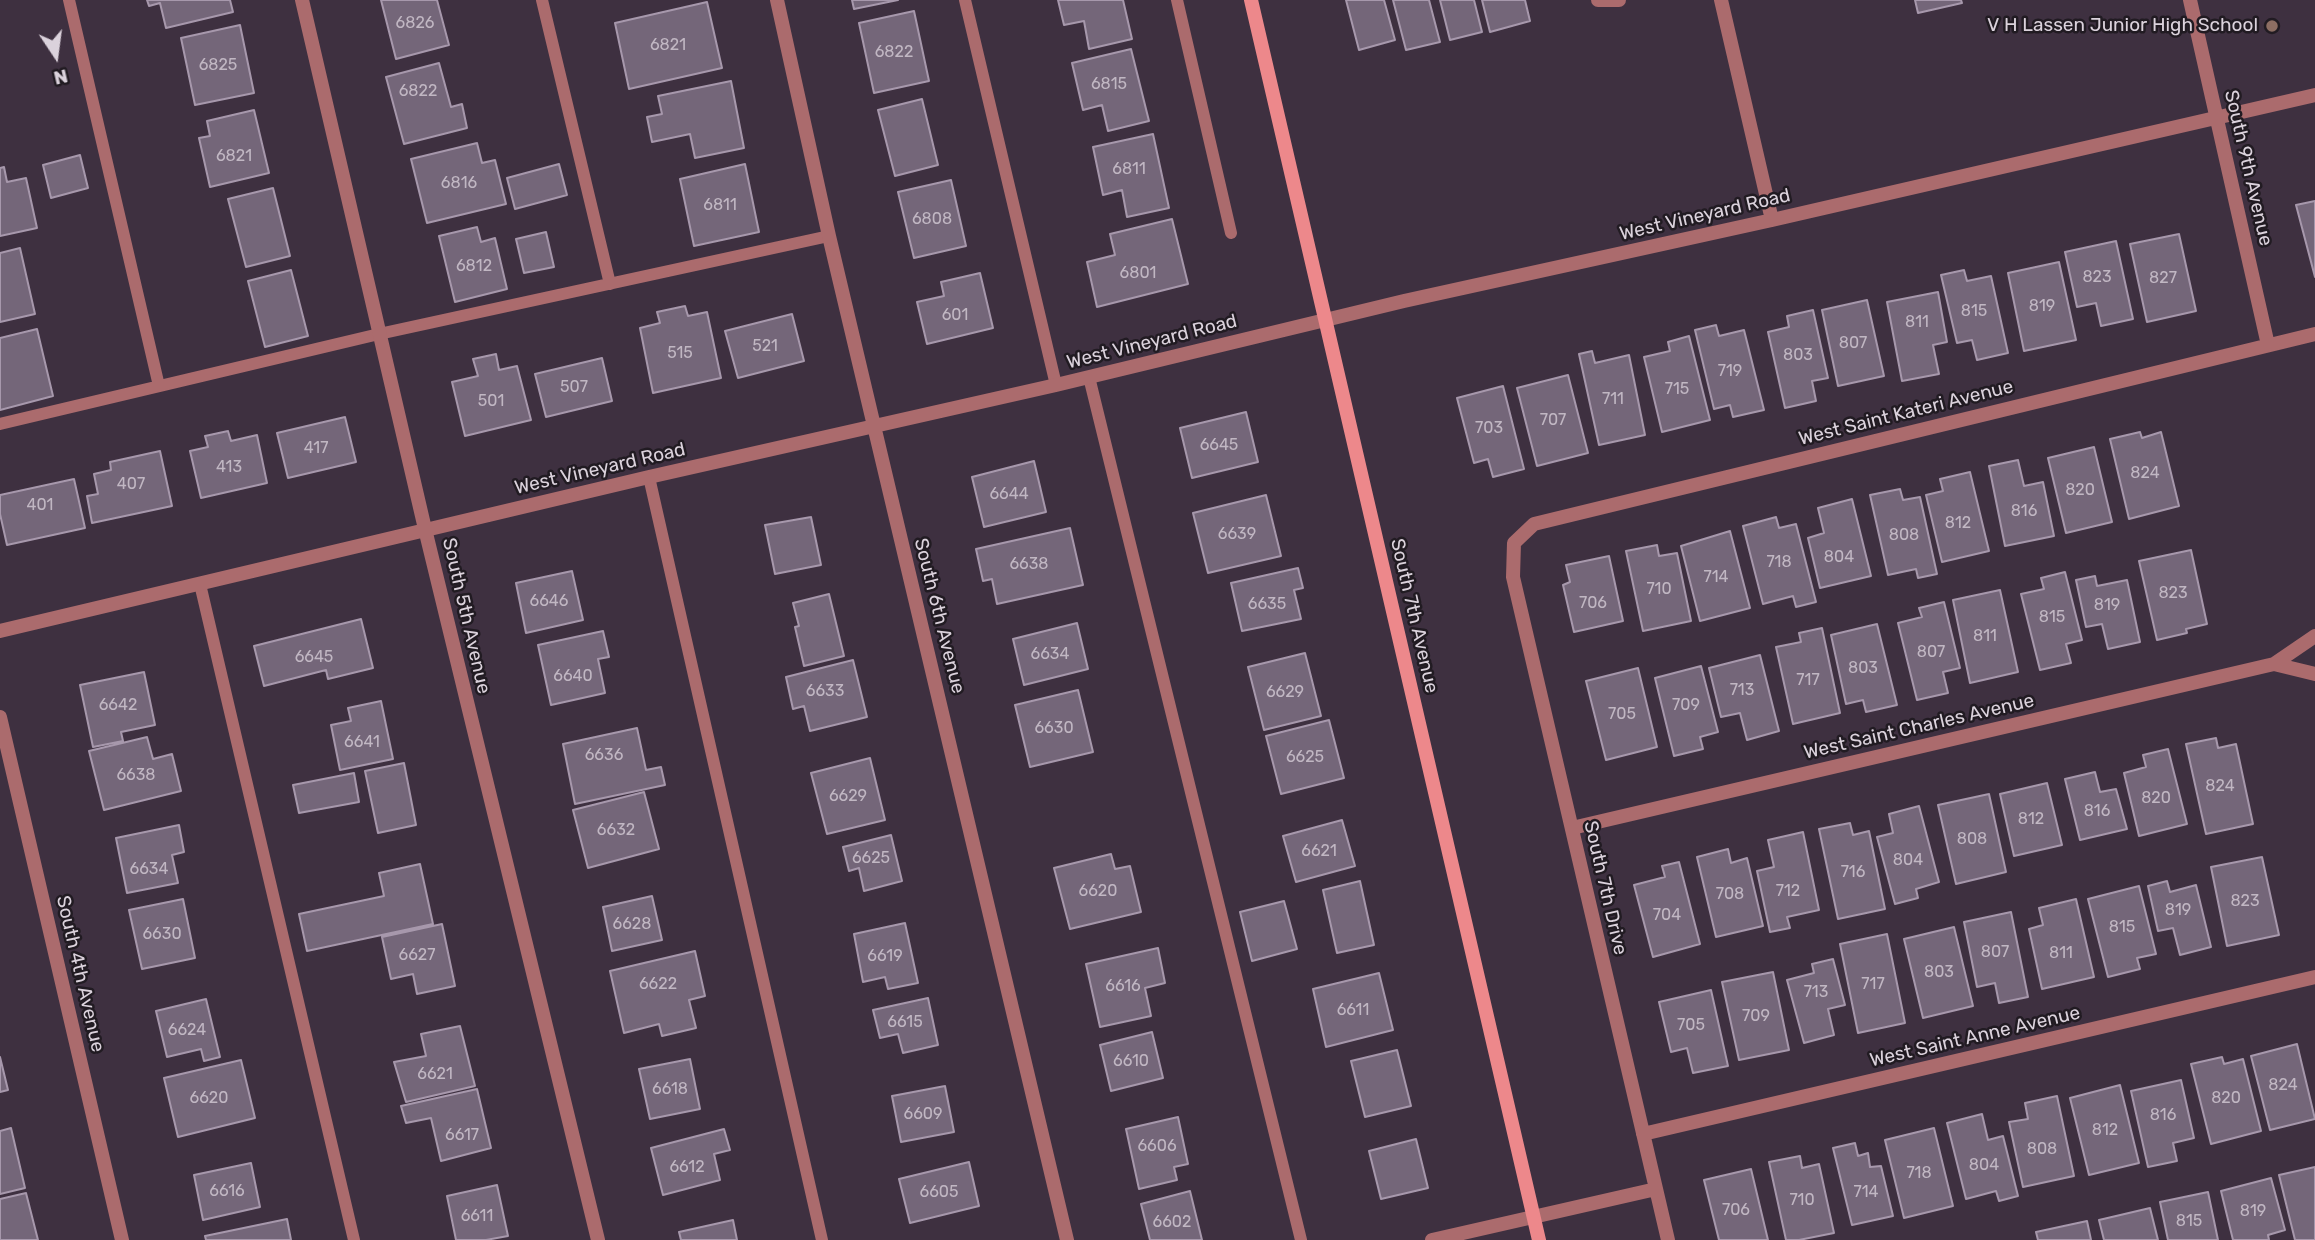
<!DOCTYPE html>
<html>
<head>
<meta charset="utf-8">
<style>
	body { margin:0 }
	#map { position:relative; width:2315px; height:1240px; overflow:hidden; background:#3e3040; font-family:Rubik,sans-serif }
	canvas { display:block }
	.north { position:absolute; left:21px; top:21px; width:70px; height:70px; -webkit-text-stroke:5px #211b22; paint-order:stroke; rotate:167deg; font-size:19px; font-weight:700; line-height:28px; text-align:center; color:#dbd2dc }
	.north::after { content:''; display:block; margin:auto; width:24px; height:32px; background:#dbd2dc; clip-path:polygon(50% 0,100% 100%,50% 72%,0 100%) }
</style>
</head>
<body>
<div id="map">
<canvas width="2315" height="1240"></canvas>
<div class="north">N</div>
</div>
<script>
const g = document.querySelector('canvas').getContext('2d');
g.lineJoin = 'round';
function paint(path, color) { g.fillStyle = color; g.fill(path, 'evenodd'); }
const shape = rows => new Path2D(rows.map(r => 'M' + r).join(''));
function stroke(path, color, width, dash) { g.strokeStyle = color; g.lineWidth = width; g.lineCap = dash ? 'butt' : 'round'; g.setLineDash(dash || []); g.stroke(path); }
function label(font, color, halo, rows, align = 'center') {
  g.font = font + ' Rubik,sans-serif'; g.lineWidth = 5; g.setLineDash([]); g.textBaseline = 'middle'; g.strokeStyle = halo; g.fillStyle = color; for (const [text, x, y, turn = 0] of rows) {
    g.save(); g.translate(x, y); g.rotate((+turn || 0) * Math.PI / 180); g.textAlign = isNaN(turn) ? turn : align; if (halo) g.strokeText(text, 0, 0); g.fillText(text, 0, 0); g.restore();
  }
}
const building = shape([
	[147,0,230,0,233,12,166,28,160,3,149,6,147,0],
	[381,0,437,0,449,45,396,59,381,0],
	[852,0,898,0,854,9,852,0],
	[1058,0,1123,0,1132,39,1089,49,1084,21,1064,25,1058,0],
	[1346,0,1384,0,1395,40,1359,50,1346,0],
	[1393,0,1429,0,1440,42,1406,50,1393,0],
	[1440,0,1474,0,1482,32,1450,40,1440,0],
	[1482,0,1525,0,1530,21,1490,32,1482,0],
	[1915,0,1961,0,1962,3,1918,13,1915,0],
	[707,2,722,68,629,89,615,23,707,2],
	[914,11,929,81,874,93,859,23,914,11],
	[240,25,254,93,195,105,181,38,240,25],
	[1131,49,1149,121,1108,131,1102,105,1083,110,1072,63,1131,49],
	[439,63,451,107,462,104,467,128,404,144,386,77,439,63],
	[731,81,744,148,695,158,690,134,652,142,647,117,662,114,658,96,731,81],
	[922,99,938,165,895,176,878,110,922,99],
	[254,110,269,173,210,187,199,138,210,136,207,121,254,110],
	[1153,134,1169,208,1127,217,1122,190,1103,195,1093,147,1153,134],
	[477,143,482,163,495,160,506,204,427,223,411,159,477,143],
	[80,155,88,188,51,198,43,165,80,155],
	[559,164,567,195,515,209,507,178,559,164],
	[745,164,759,232,694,246,680,179,745,164],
	[4,167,7,182,26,178,37,228,0,236,0,168,4,167],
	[951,180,966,246,914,258,898,192,951,180],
	[273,188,290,256,246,267,228,199,273,188],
	[2315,201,2315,277,2296,205,2315,201],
	[1172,219,1188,284,1097,307,1087,262,1115,255,1110,234,1172,219],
	[477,227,481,242,495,238,507,289,455,302,439,236,477,227],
	[546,232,554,267,524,273,516,239,546,232],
	[2179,234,2196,311,2147,322,2130,244,2179,234],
	[2116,241,2133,319,2101,326,2096,303,2077,307,2065,252,2116,241],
	[20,248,35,314,0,322,0,253,20,248],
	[2059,262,2076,340,2024,351,2008,273,2059,262],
	[291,270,308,336,265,347,248,281,291,270],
	[1964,270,1967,281,1991,276,2008,353,1977,360,1972,340,1957,343,1941,275,1964,270],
	[980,273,993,328,927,344,917,302,944,296,941,282,980,273],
	[1938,292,1947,342,1933,345,1939,374,1902,381,1887,302,1938,292],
	[1867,300,1884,376,1838,386,1822,310,1867,300],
	[685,306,688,316,707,312,721,378,653,393,640,328,660,323,657,312,685,306],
	[1813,310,1828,378,1812,381,1816,401,1785,408,1768,332,1789,327,1787,316,1813,310],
	[792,314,804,361,738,378,725,331,792,314],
	[1716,325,1719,336,1744,330,1764,410,1733,417,1730,405,1714,409,1695,330,1716,325],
	[37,329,53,396,0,410,0,338,37,329],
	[1689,336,1710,420,1662,432,1644,357,1670,351,1668,342,1689,336],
	[1592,351,1595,363,1629,355,1645,435,1599,445,1579,354,1592,351],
	[496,354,499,370,517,366,531,420,465,436,452,382,478,376,473,359,496,354],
	[602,358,612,401,546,417,535,374,602,358],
	[1568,375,1588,453,1537,466,1517,388,1568,375],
	[1503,386,1524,469,1493,477,1488,459,1474,463,1457,398,1503,386],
	[1246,412,1258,462,1192,478,1180,428,1246,412],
	[345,417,356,462,288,478,277,433,345,417],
	[228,431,231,441,257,435,267,483,201,498,190,451,208,447,205,436,228,431],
	[2140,432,2142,438,2161,432,2179,506,2129,519,2110,439,2140,432],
	[2094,447,2112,522,2066,533,2048,458,2094,447],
	[160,451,172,506,92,523,87,496,98,494,94,474,111,470,110,462,160,451],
	[2018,460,2024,486,2043,482,2054,536,2005,546,1989,466,2018,460],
	[1034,461,1046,512,984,527,972,477,1034,461],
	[1970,472,1989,551,1942,562,1926,495,1943,491,1940,479,1970,472],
	[74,479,85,528,7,545,0,514,0,495,74,479],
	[1900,489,1903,500,1920,497,1937,574,1918,578,1916,569,1888,575,1870,495,1900,489],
	[1266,495,1281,556,1208,573,1193,513,1266,495],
	[1852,499,1871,576,1820,588,1808,538,1824,533,1818,508,1852,499],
	[811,517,821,565,775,574,765,525,811,517],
	[1776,517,1779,528,1796,524,1816,602,1796,607,1793,596,1763,604,1743,526,1776,517],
	[1070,528,1083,585,997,604,992,579,983,581,976,549,1070,528],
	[1730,531,1750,608,1700,621,1681,546,1730,531],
	[1657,545,1659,556,1677,553,1691,621,1643,631,1626,551,1657,545],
	[2191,550,2207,624,2186,629,2187,633,2157,640,2139,561,2191,550],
	[1609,556,1623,621,1574,632,1563,585,1570,582,1566,565,1609,556],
	[1298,568,1303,588,1294,590,1301,619,1242,631,1231,583,1298,568],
	[572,571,583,620,526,633,516,583,572,571],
	[2065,572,2082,640,2066,644,2071,663,2040,670,2021,594,2044,589,2041,578,2065,572],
	[2095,576,2097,586,2127,580,2140,642,2108,649,2102,624,2086,627,2076,580,2095,576],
	[2000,590,2018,672,1970,683,1953,600,2000,590],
	[829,594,844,656,804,666,795,627,799,626,793,603,829,594],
	[1944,602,1960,668,1943,672,1948,693,1917,700,1898,623,1922,617,1919,608,1944,602],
	[361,619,373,668,328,679,326,670,264,686,254,646,361,619],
	[1077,623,1088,669,1024,685,1013,639,1077,623],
	[1877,624,1897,705,1866,712,1863,700,1846,704,1831,635,1877,624],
	[1822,628,1840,713,1793,724,1776,647,1801,642,1799,633,1822,628],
	[603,631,609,657,598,659,605,693,551,705,538,645,603,631],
	[1305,653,1321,716,1264,730,1248,667,1305,653],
	[1760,655,1779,731,1747,740,1740,713,1721,717,1709,668,1760,655],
	[853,660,867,717,810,731,804,706,793,709,786,677,853,660],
	[1701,666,1718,732,1700,737,1703,749,1674,756,1655,678,1701,666],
	[1638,668,1657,747,1606,760,1586,681,1638,668],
	[144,672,155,725,121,732,123,741,93,747,80,685,144,672],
	[1078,690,1093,752,1030,767,1015,705,1078,690],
	[381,701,393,759,340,770,331,725,351,721,348,708,381,701],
	[1329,720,1344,778,1281,794,1266,736,1329,720],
	[637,728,646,770,661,767,665,785,575,804,563,744,637,728],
	[147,737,153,759,172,754,181,791,104,810,89,751,147,737],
	[2216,738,2218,748,2236,744,2253,824,2206,834,2186,744,2216,738],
	[2168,749,2187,824,2139,836,2124,773,2146,767,2143,755,2168,749],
	[870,758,885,820,827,834,811,773,870,758],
	[404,763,416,825,378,833,365,771,404,763],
	[2095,772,2100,792,2116,789,2127,829,2080,840,2065,779,2095,772],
	[354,773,359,802,299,813,293,785,354,773],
	[2047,783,2062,845,2014,856,2000,794,2047,783],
	[644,792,659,849,588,868,573,810,644,792],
	[1989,794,2006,872,1956,884,1938,805,1989,794],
	[1919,806,1939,882,1916,889,1918,898,1895,904,1877,837,1893,833,1889,814,1919,806],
	[1342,820,1355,866,1296,882,1283,836,1342,820],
	[1850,823,1853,835,1869,831,1885,909,1838,919,1819,829,1850,823],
	[179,825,184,852,172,855,178,883,127,893,116,838,179,825],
	[1803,832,1819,910,1787,917,1790,928,1770,932,1757,871,1774,867,1768,840,1803,832],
	[891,835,902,881,864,891,859,868,849,871,843,847,891,835],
	[1728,849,1731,863,1747,858,1763,926,1716,937,1697,857,1728,849],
	[1111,854,1115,869,1130,866,1141,912,1070,929,1054,868,1111,854],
	[2262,857,2279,935,2227,946,2211,867,2262,857],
	[1679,862,1700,944,1653,957,1634,885,1665,877,1662,866,1679,862],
	[420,864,433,924,307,951,299,914,384,896,379,873,420,864],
	[1360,881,1374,945,1337,953,1323,890,1360,881],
	[2167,881,2170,892,2196,885,2211,947,2180,955,2173,928,2158,931,2148,886,2167,881],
	[2139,886,2156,954,2137,958,2140,969,2108,977,2088,899,2139,886],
	[652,896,662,940,612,951,603,907,652,896],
	[183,899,195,958,142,969,129,910,183,899],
	[2076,899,2094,977,2042,989,2029,929,2043,925,2039,908,2076,899],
	[1284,901,1297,949,1252,961,1240,912,1284,901],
	[2011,912,2028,997,1999,1003,1995,983,1977,987,1964,922,2011,912],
	[905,923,918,983,888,989,885,977,863,982,854,934,905,923],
	[442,924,455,986,417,994,413,974,391,979,382,937,442,924],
	[1954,927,1973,1006,1923,1018,1904,939,1954,927],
	[1887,934,1905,1023,1858,1033,1840,944,1887,934],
	[1158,948,1165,983,1145,988,1151,1016,1100,1027,1086,964,1158,948],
	[695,951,705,996,689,1000,696,1028,662,1036,659,1024,624,1033,610,971,695,951],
	[1833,959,1845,1005,1828,1009,1834,1035,1804,1043,1787,980,1814,973,1812,964,1833,959],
	[1773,972,1789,1050,1739,1060,1722,982,1773,972],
	[1379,973,1393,1030,1326,1047,1313,989,1379,973],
	[1711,990,1728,1066,1693,1073,1687,1048,1671,1052,1659,1002,1711,990],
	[928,998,938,1045,903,1053,898,1034,880,1038,873,1010,928,998],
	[206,999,220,1057,204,1061,201,1049,167,1057,156,1011,206,999],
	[460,1026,475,1086,406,1102,394,1062,426,1056,421,1034,460,1026],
	[1152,1032,1163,1078,1111,1091,1100,1045,1152,1032],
	[2297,1044,2315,1119,2270,1130,2251,1056,2297,1044],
	[1397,1050,1411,1106,1365,1117,1351,1061,1397,1050],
	[0,1057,8,1090,0,1092,0,1057],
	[2222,1057,2224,1064,2243,1059,2261,1131,2211,1144,2191,1064,2222,1057],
	[690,1059,700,1109,650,1119,639,1069,690,1059],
	[241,1060,255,1118,178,1137,164,1078,241,1060],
	[2181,1080,2194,1138,2173,1143,2177,1161,2148,1167,2131,1091,2181,1080],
	[2120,1085,2139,1163,2089,1175,2070,1098,2120,1085],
	[945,1086,954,1132,901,1142,892,1096,945,1086],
	[477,1089,491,1148,441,1161,431,1118,406,1123,401,1106,477,1089],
	[2057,1096,2074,1176,2023,1187,2009,1122,2028,1119,2025,1103,2057,1096],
	[1982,1114,1988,1140,2003,1136,2018,1196,1999,1201,1996,1191,1966,1199,1947,1123,1982,1114],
	[1178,1117,1188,1164,1174,1167,1177,1180,1139,1189,1126,1129,1178,1117],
	[11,1128,25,1188,0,1194,0,1131,11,1128],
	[1934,1128,1953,1206,1904,1218,1885,1140,1934,1128],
	[724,1129,730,1150,714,1154,720,1180,663,1195,651,1148,724,1129],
	[1416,1139,1428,1188,1381,1199,1369,1151,1416,1139],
	[1855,1143,1858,1156,1868,1153,1870,1167,1881,1166,1893,1216,1852,1225,1833,1148,1855,1143],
	[1800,1156,1802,1168,1819,1164,1834,1233,1799,1240,1786,1240,1769,1162,1800,1156],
	[969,1162,979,1206,910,1223,899,1179,969,1162],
	[251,1163,260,1207,203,1220,194,1175,251,1163],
	[2315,1167,2315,1240,2295,1240,2279,1175,2315,1167],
	[1751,1169,1768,1240,1719,1240,1704,1180,1751,1169],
	[2271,1178,2285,1230,2268,1235,2269,1240,2233,1240,2221,1191,2271,1178],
	[497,1185,508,1236,486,1240,456,1240,447,1196,497,1185],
	[1190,1191,1202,1240,1150,1240,1141,1204,1190,1191],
	[2208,1192,2218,1240,2168,1240,2160,1202,2208,1192],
	[26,1193,38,1240,0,1240,0,1199,26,1193],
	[2150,1208,2158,1240,2104,1240,2099,1220,2150,1208],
	[287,1219,291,1240,206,1240,205,1236,287,1219],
	[733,1220,737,1240,681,1240,679,1232,733,1220],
	[2087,1221,2091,1240,2038,1240,2036,1232,2087,1221]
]);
const lane = shape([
	[69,0,159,386],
	[542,0,610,284],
	[965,0,1056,385],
	[1177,0,1231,233],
	[1089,377,1301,1240],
	[0,424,379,334,829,236],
	[649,477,822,1240],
	[200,584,354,1240]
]);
const street = shape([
	[302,0,425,529,598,1240],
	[777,0,829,236,1067,1240],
	[1598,0,1619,0],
	[1721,0,1772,220],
	[2190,0,2268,345],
	[0,631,649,477,1056,385,1404,301,1772,220,2315,95],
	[2274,664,2315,674],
	[0,717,122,1240],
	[1572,828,2274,664,2315,636],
	[1643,1134,2315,977],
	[1432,1240,1656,1189],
	[1668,1240,1513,577,1514,543,1534,524,2315,334]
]);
const secondary = shape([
	[1251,0,1539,1240]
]);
const markers = [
	[2272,26,7,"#8d6e63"]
];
const numberNames = [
	["6826",415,23],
	["6821",668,45],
	["6822",894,52],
	["6825",218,65],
	["6815",1109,84],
	["6822",418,91],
	["6821",234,156],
	["6811",1129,169],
	["6816",459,183],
	["6811",720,205],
	["6808",932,219],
	["6812",474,266],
	["6801",1138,273],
	["823",2097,277],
	["827",2163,278],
	["819",2042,306],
	["815",1974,311],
	["601",955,315],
	["811",1917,322],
	["807",1853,343],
	["521",765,346],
	["515",680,353],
	["803",1798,355],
	["719",1730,371],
	["507",574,387],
	["715",1677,389],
	["711",1613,399],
	["501",491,401],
	["707",1553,420],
	["703",1489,428],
	["6645",1219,445],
	["417",316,448],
	["413",229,467],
	["824",2145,473],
	["407",131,484],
	["820",2080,490],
	["6644",1009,494],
	["401",40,505],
	["816",2024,511],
	["812",1958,523],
	["6639",1237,534],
	["808",1904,535],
	["804",1839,557],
	["718",1779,562],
	["6638",1029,564],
	["714",1716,577],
	["710",1659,589],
	["823",2173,593],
	["6646",549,601],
	["706",1593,603],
	["6635",1267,604],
	["819",2107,605],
	["815",2052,617],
	["811",1985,636],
	["807",1931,652],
	["6634",1050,654],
	["6645",314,657],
	["803",1863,668],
	["6640",573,676],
	["717",1808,680],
	["713",1742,690],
	["6633",825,691],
	["6629",1285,692],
	["6642",118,705],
	["709",1686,705],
	["705",1622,714],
	["6630",1054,728],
	["6641",362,742],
	["6636",604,755],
	["6625",1305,757],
	["6638",136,775],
	["824",2220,786],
	["6629",848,796],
	["820",2156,798],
	["816",2097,811],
	["812",2031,819],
	["6632",616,830],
	["808",1972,839],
	["6621",1319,851],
	["6625",871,858],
	["804",1908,860],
	["6634",149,869],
	["716",1853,872],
	["6620",1098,891],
	["712",1788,891],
	["708",1730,894],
	["823",2245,901],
	["819",2178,910],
	["704",1667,915],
	["6628",632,924],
	["815",2122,927],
	["6630",162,934],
	["807",1995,952],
	["811",2061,953],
	["6627",417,955],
	["6619",885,956],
	["803",1939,972],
	["6622",658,984],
	["717",1873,984],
	["6616",1123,986],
	["713",1816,992],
	["6611",1353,1010],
	["709",1756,1016],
	["6615",905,1022],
	["705",1691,1025],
	["6624",187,1030],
	["6610",1131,1061],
	["6621",435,1074],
	["824",2283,1085],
	["6618",670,1089],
	["6620",209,1098],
	["820",2226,1098],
	["6609",923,1114],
	["816",2163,1115],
	["812",2105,1130],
	["6617",462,1135],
	["6606",1157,1146],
	["808",2042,1149],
	["804",1984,1165],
	["6612",687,1167],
	["718",1919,1173],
	["6616",227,1191],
	["6605",939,1192],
	["714",1866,1192],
	["710",1802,1200],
	["706",1736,1210],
	["819",2253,1211],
	["6611",477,1216],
	["815",2189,1221],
	["6602",1172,1222]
];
const poiNames = [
	["V H Lassen Junior High School",2258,26]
];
const streetNames = [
	["South 9th Avenue",2248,168,77],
	["West Vineyard Road",1705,215,-13],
	["West Vineyard Road",1152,342,-14],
	["West Saint Kateri Avenue",1906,413,-14],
	["West Vineyard Road",600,469,-13],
	["South 5th Avenue",466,616,77],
	["South 6th Avenue",939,616,76],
	["South 7th Avenue",1414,616,77],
	["West Saint Charles Avenue",1919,727,-13],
	["South 7th Drive",1605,888,77],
	["South 4th Avenue",80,974,77],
	["West Saint Anne Avenue",1975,1037,-13]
];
paint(building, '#746679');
stroke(building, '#a798ac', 2);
stroke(lane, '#ab6b6d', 12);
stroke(street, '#ab6b6d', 14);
stroke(secondary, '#ed888b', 14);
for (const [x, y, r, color] of markers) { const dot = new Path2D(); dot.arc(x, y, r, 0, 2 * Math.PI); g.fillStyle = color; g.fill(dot); stroke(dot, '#211b22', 2.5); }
label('16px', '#c1b7c3', null, numberNames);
label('19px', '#dbd2dc', '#211b22', poiNames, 'right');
label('19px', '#dbd2dc', '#211b22', streetNames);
</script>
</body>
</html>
